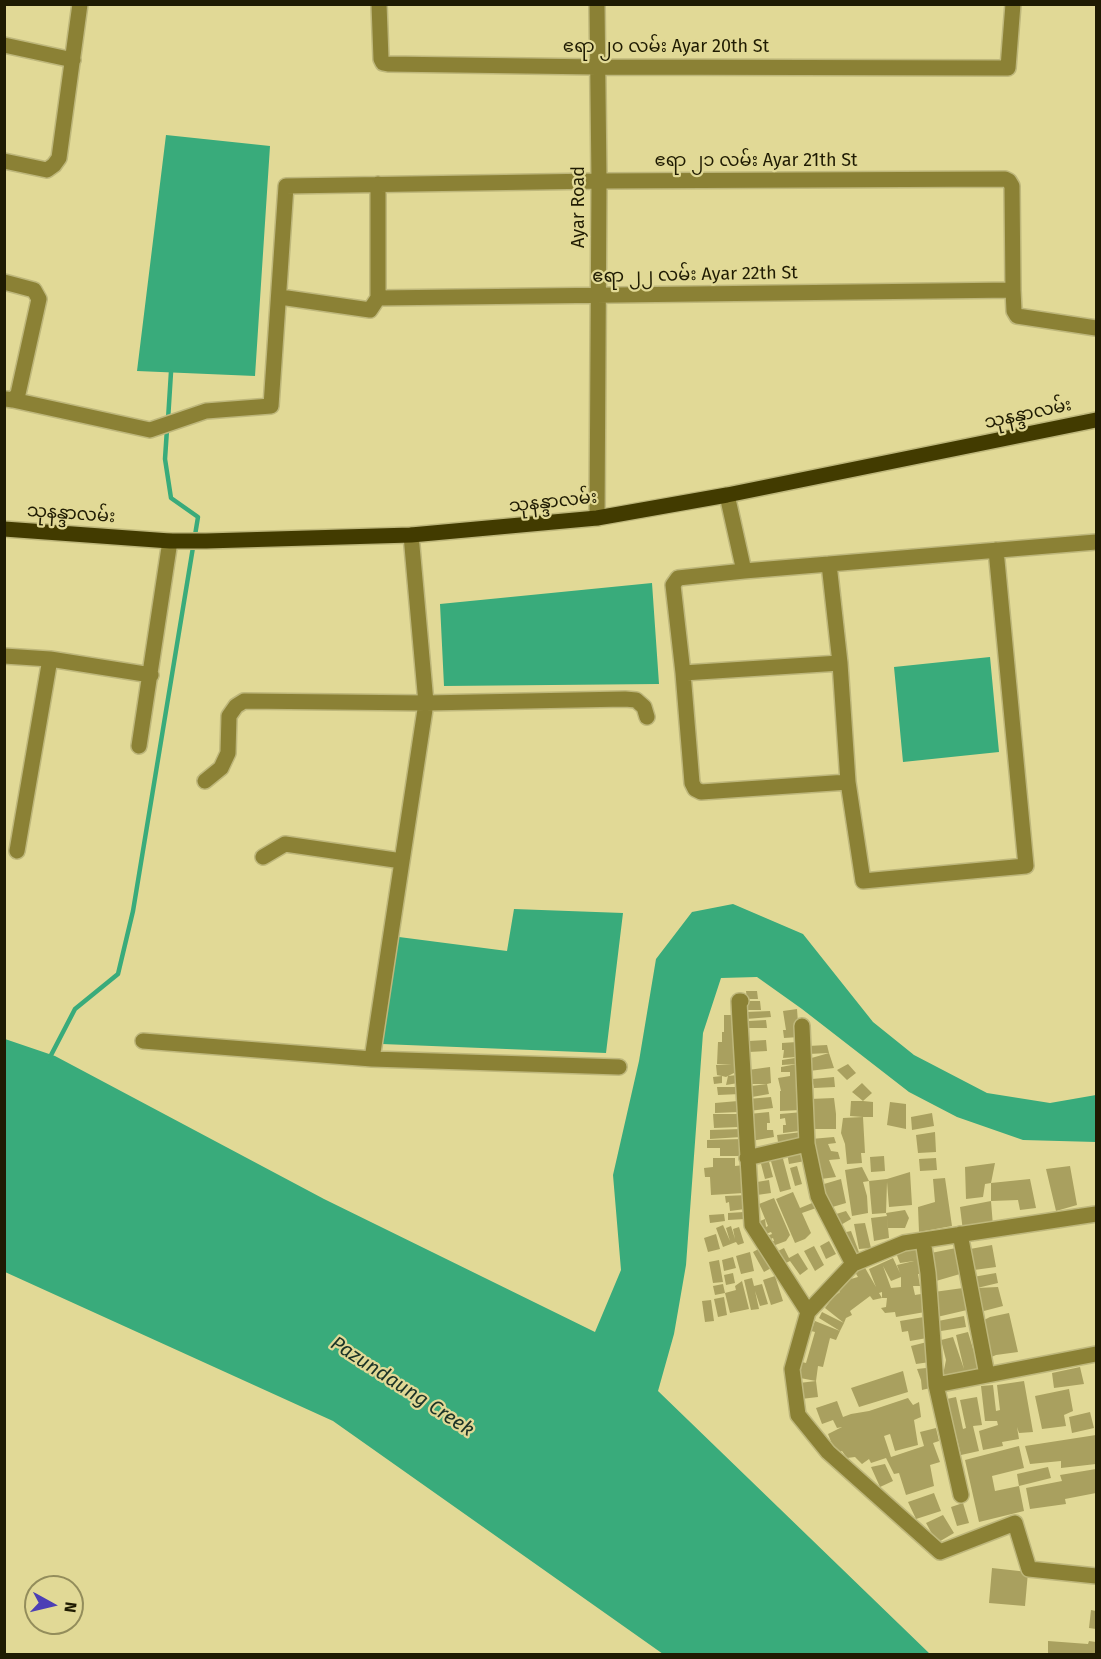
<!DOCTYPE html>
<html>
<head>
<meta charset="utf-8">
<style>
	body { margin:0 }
	#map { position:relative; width:1101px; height:1659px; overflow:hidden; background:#e1d996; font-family:"Fira Sans",sans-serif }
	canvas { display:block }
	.frame { position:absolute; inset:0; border:6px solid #1f1b02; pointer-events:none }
	.north { position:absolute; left:24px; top:1575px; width:60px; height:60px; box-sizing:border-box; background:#e1d996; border:2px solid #938d5b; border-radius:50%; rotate:98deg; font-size:16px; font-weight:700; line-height:24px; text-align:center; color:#1f1b02 }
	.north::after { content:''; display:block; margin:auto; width:21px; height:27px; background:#4c3fb5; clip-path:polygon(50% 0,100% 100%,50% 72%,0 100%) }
</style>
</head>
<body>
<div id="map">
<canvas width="1101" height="1659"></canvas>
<div class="frame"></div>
<div class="north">N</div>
</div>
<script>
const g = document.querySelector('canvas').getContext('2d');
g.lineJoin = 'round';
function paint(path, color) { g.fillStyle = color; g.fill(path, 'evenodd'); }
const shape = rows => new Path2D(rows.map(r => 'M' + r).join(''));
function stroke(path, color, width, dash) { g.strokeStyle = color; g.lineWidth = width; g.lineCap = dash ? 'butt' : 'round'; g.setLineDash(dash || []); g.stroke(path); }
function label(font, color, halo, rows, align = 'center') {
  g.font = font + ' "Fira Sans","Noto Sans Myanmar",sans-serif'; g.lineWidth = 4.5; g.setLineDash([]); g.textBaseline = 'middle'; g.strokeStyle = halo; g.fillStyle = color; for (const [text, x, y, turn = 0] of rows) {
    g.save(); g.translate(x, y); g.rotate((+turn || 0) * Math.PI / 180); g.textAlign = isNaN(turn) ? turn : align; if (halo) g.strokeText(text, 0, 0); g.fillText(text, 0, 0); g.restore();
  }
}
const water = shape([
	[166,135,270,146,255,376,137,371],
	[652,583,659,684,444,686,440,604],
	[990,657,999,752,903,762,894,667],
	[733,904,803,934,873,1022,914,1055,987,1093,1050,1103,1096,1095,1096,1142,1023,1140,957,1117,909,1092,802,1009,757,977,721,978,703,1033,686,1265,674,1334,658,1391,930,1654,663,1654,333,1421,5,1272,5,1039,55,1056,324,1199,595,1332,621,1270,613,1175,639,1061,656,959,692,912],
	[514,909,623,913,606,1053,382,1044,399,937,507,951]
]);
const stream = shape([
	[168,420,171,372],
	[49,1059,75,1009,118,974,133,911,198,517,171,498,165,459,167,429]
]);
const building = shape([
	[746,991,757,991,758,999,747,999],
	[746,1001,760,1001,761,1010,746,1010],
	[797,1009,799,1037,784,1038,783,1030,786,1030,783,1011],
	[770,1011,771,1017,746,1019,746,1012],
	[724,1015,735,1015,736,1072,728,1076,737,1075,738,1083,726,1085,728,1076,726,1077,722,1076,722,1083,714,1084,713,1077,722,1076,717,1075,716,1065,732,1064,717,1064,718,1042,722,1042,722,1032,724,1032],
	[766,1020,767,1028,749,1028,749,1021],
	[766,1040,767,1051,749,1052,749,1041],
	[797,1042,797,1057,783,1058,784,1050,782,1050,782,1043],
	[827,1045,829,1053,808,1054,808,1046],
	[829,1053,834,1068,809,1071,808,1059],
	[801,1057,801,1110,780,1111,780,1091,781,1091,778,1078,790,1076,790,1072,781,1072,781,1067,797,1064,782,1065,782,1060],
	[848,1064,856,1073,847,1080,837,1070],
	[770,1067,771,1083,767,1084,769,1094,752,1097,751,1086,767,1084,749,1084,748,1070],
	[834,1077,835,1087,814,1088,812,1079],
	[862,1083,872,1093,863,1101,873,1102,873,1117,863,1117,865,1153,861,1153,862,1163,847,1164,845,1144,841,1133,843,1118,863,1117,850,1116,851,1101,863,1101,852,1092],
	[717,1087,740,1087,740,1094,718,1095],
	[771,1097,773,1108,749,1111,748,1099],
	[834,1098,836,1114,836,1129,813,1129,810,1099],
	[738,1101,739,1112,715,1113,715,1103],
	[890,1102,906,1104,906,1129,887,1125],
	[769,1112,770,1123,767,1123,767,1130,773,1130,774,1137,751,1141,749,1114],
	[803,1112,800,1124,798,1124,799,1131,783,1133,783,1125,786,1125,785,1118,780,1119,780,1114],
	[932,1113,934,1126,912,1130,911,1117],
	[713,1114,739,1114,739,1127,714,1128],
	[741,1129,741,1137,710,1139,710,1130],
	[802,1132,803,1139,778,1142,777,1135],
	[935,1132,936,1152,918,1153,916,1135],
	[834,1137,836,1143,828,1144,831,1151,838,1152,840,1159,829,1160,836,1177,821,1179,811,1139],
	[742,1139,744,1156,720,1156,720,1148,707,1148,707,1140],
	[804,1151,805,1161,789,1164,787,1153],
	[782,1155,791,1189,780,1192,770,1158],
	[884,1156,885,1171,871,1172,870,1157],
	[713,1158,735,1158,735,1166,744,1165,744,1193,711,1195,710,1177,705,1177,704,1168,713,1167],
	[768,1158,773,1177,765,1179,760,1160],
	[936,1158,937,1170,920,1171,919,1159],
	[995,1163,991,1183,985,1184,983,1197,966,1199,965,1167],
	[797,1166,802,1184,795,1186,790,1168],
	[1070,1166,1077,1205,1056,1211,1046,1169],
	[862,1167,869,1181,863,1182,867,1196,868,1213,852,1216,845,1170],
	[910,1172,912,1205,889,1207,887,1182,886,1213,905,1210,909,1218,905,1228,888,1228,887,1216,889,1238,874,1241,871,1218,887,1216,886,1213,872,1214,869,1181,887,1179],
	[945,1178,952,1226,919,1232,918,1207,935,1202,933,1179],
	[841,1179,846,1203,829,1208,824,1184],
	[1030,1179,1036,1208,1020,1210,1018,1200,991,1201,991,1183],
	[769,1180,771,1193,757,1195,751,1183],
	[793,1192,800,1208,817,1201,819,1207,802,1213,811,1233,805,1239,795,1243,776,1199],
	[747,1195,745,1209,730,1211,729,1202,726,1203,725,1196],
	[774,1198,790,1235,786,1241,770,1247,768,1243,774,1241,773,1238,766,1241,764,1237,772,1234,771,1232,763,1235,755,1223,765,1219,766,1227,768,1226,759,1204],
	[991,1201,993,1226,963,1231,960,1207],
	[846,1211,851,1219,839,1226,833,1215],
	[744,1212,745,1219,728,1220,728,1213],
	[724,1214,725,1221,710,1223,709,1215],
	[865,1223,871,1248,859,1249,854,1224],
	[723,1225,730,1241,726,1228,731,1226,735,1239,733,1229,739,1227,744,1243,738,1245,736,1242,723,1247,716,1228],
	[851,1231,860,1255,851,1260,837,1234],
	[716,1234,720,1249,708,1252,704,1238],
	[829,1241,836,1254,826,1259,820,1246],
	[992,1245,996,1267,974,1270,970,1249],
	[814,1246,824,1265,815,1271,804,1251],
	[762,1247,773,1267,764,1272,753,1252],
	[784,1248,789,1258,798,1253,808,1269,800,1275,790,1261,782,1265,776,1252],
	[956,1248,960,1274,936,1281,931,1253],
	[918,1249,926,1273,918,1274,920,1286,913,1286,915,1295,921,1294,925,1312,896,1317,895,1312,885,1313,881,1308,886,1307,887,1298,882,1298,882,1292,879,1293,882,1298,873,1300,870,1296,850,1311,852,1315,846,1318,844,1323,825,1308,833,1297,840,1292,837,1286,847,1280,858,1277,855,1272,864,1266,876,1287,869,1269,893,1258,900,1273,897,1265,914,1261,900,1263,896,1253],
	[883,1266,891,1281,901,1277,901,1287,891,1288],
	[750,1252,754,1271,741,1274,736,1256],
	[733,1257,736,1268,724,1271,722,1260],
	[719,1260,723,1282,713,1283,709,1262],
	[733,1273,735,1283,726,1285,724,1275],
	[996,1273,998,1283,977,1288,973,1277],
	[775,1276,783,1301,771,1305,763,1280],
	[752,1278,754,1286,762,1284,768,1304,760,1306,755,1291,759,1309,751,1310,744,1280],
	[742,1281,749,1309,730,1313,725,1293,736,1290,735,1286],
	[723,1284,725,1293,715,1295,713,1286],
	[998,1287,1003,1306,980,1312,977,1288],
	[963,1288,967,1310,937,1317,934,1292],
	[724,1297,727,1315,718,1317,714,1299],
	[711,1300,714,1321,705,1322,702,1301],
	[822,1312,844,1323,840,1331,819,1318],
	[1009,1313,1018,1352,996,1355,989,1358,982,1321,990,1317],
	[964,1316,966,1327,941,1331,938,1321],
	[924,1317,927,1338,910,1341,908,1331,902,1332,900,1321],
	[815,1321,840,1331,836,1340,830,1338,823,1367,818,1366,816,1381,800,1378,802,1362,806,1363,815,1332,811,1331],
	[968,1332,979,1369,943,1375,946,1360,941,1340,953,1337,964,1369,956,1335],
	[927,1342,930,1362,916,1364,911,1346],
	[1080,1367,1084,1384,1054,1388,1052,1373],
	[926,1368,930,1388,922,1390,921,1380,917,1369],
	[903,1371,908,1392,859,1407,851,1388],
	[816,1381,818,1397,801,1399,799,1383],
	[1024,1381,1033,1432,1019,1433,1017,1427,1019,1439,1002,1442,1003,1446,983,1450,979,1431,998,1425,997,1421,985,1421,981,1386,993,1385,996,1411,1000,1410,997,1385],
	[1069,1389,1073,1411,1064,1415,1066,1426,1042,1429,1035,1396],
	[956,1397,963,1429,966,1428,960,1400,977,1397,982,1425,973,1426,979,1451,961,1455,947,1399],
	[908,1398,913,1405,919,1402,921,1417,914,1420,918,1445,895,1451,890,1434,884,1436,891,1457,924,1446,920,1432,936,1428,939,1441,933,1443,940,1462,930,1465,934,1486,906,1495,899,1473,894,1474,886,1458,871,1463,869,1459,862,1464,855,1457,847,1458,842,1451,836,1454,828,1434,842,1427,837,1428,833,1420,822,1424,816,1408,837,1401,843,1417,851,1414,869,1411],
	[1090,1412,1094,1428,1072,1433,1069,1417],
	[1096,1435,1096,1464,1061,1468,1061,1461,1030,1464,1025,1446],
	[1019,1446,1024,1468,992,1476,995,1491,1019,1486,1024,1511,979,1522,965,1460],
	[885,1464,893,1481,880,1487,871,1467],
	[1048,1467,1051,1478,1019,1486,1017,1474],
	[1096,1469,1096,1493,1065,1499,1066,1504,1030,1509,1026,1488,1062,1481,1060,1475],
	[934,1493,941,1511,916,1519,908,1502],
	[963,1503,969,1523,957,1526,951,1507],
	[943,1515,954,1533,937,1543,926,1523],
	[992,1568,1028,1572,1025,1606,989,1603],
	[1091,1610,1096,1611,1096,1629,1089,1628],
	[1048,1641,1088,1644,1089,1641,1096,1642,1096,1654,1048,1654]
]);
const minor = shape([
	[379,4,381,59,383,63,388,64,597,67,1008,68,1013,4],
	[597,4,599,181,597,518],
	[4,45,73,60],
	[4,161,47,170,54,165,59,158,80,4],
	[4,282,34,290,39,299,18,394,13,400,6,399],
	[280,297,370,310,378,298,378,184],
	[378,298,1013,290],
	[13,400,150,430,206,411,271,406,286,186,599,181,1005,179,1009,181,1012,186,1013,290,1014,311,1017,316,1096,328],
	[727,495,744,571,1096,542],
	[829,564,840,663,848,782,863,881,1026,866,996,550],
	[744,571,678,578,673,585,683,673,692,783,695,789,701,792,848,782],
	[4,656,50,659,151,675],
	[683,673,840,663],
	[139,746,170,541],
	[205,781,221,768,228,753,229,716,236,706,244,701,426,703,625,699,636,700,644,707,647,717],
	[17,851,50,659],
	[263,857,285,844,402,861],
	[741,1001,739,1001,740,1022,752,1225,808,1312],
	[802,1026,807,1144,818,1196,853,1264],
	[143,1041,372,1059,619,1067],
	[372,1059,426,703,411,535],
	[747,1158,807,1144],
	[1096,1214,904,1243,853,1264,808,1312,792,1369,798,1415,828,1452,940,1552,1015,1523,1029,1569,1096,1576],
	[960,1234,987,1375],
	[923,1240,928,1273,936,1385,961,1495],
	[936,1385,1096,1354]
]);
const major = shape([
	[4,529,170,541,206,541,411,535,597,518,727,495,1096,420]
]);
const streetNames = [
	["ဧရာ ၂၀ လမ်း Ayar 20th St",666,47],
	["ဧရာ ၂၁ လမ်း Ayar 21th St",756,161],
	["Ayar Road",579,207,-90],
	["ဧရာ ၂၂ လမ်း Ayar 22th St",695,275,-1],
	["သုနန္ဒာလမ်း",1028,414,-12],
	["သုနန္ဒာလမ်း",553,502,-6],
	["သုနန္ဒာလမ်း",71,514,4]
];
const waterNames = [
	["Pazundaung Creek",402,1387,33]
];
paint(water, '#39ab7b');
stroke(stream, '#39ab7b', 4.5);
paint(building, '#a9a05f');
stroke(minor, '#beb77b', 18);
stroke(major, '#beb77b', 18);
stroke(minor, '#8b8135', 15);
stroke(major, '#423b00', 15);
label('18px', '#1f1b02', '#e1d996', streetNames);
label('italic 20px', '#1b3327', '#e1d996', waterNames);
</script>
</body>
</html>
